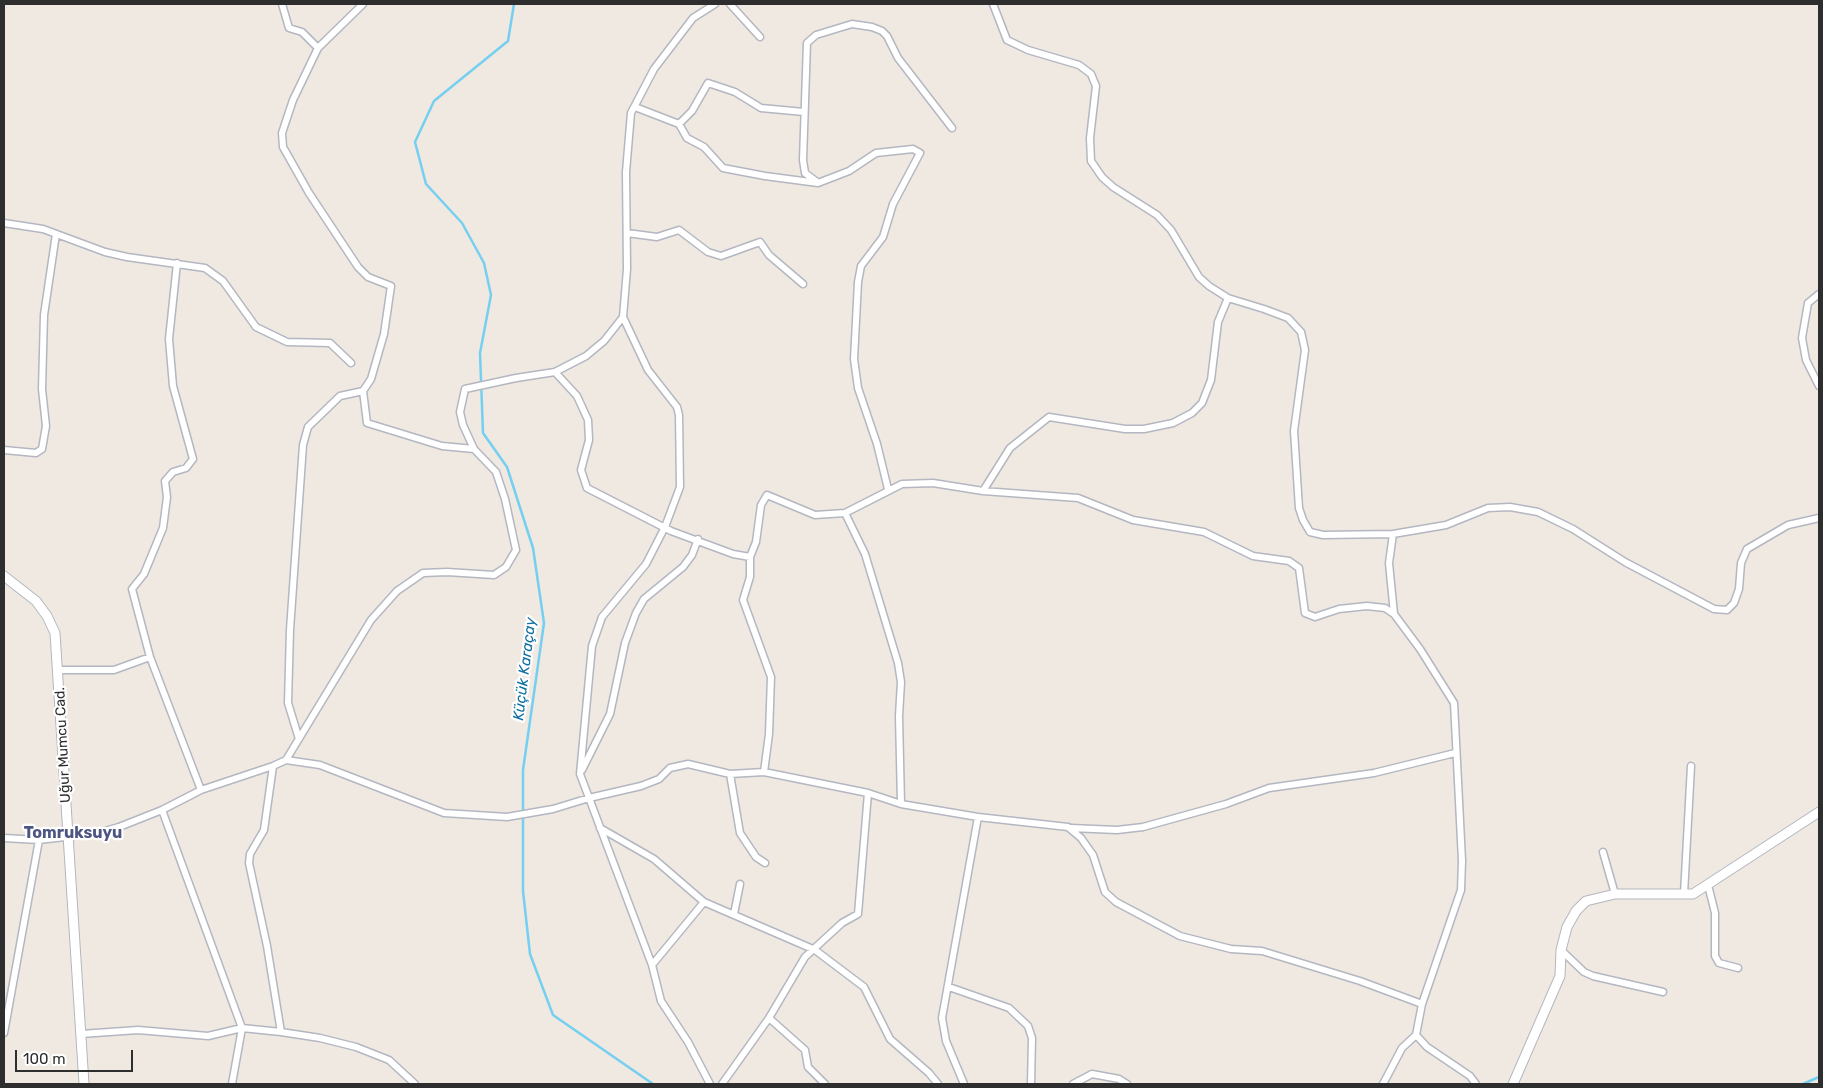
<!DOCTYPE html>
<html>
<head>
<meta charset="utf-8">
<style>
	body { margin:0 }
	#map { position:relative; width:1823px; height:1088px; overflow:hidden; background:#efe9e1; font-family:Rubik,sans-serif }
	canvas { display:block }
	.frame { position:absolute; inset:0; border:5px solid #2e2e2e; pointer-events:none }
	.scale { position:absolute; left:15px; top:1050px; width:118px; height:22px; box-sizing:border-box; border:2px solid #2e2e2e; border-top:0; padding-left:6px; font-size:15px; line-height:18px; white-space:nowrap; color:#2e2e2e; -webkit-text-stroke:4px #fff; paint-order:stroke }
</style>
</head>
<body>
<div id="map">
<canvas width="1823" height="1088"></canvas>
<div class="frame"></div>
<div class="scale">100 m</div>
</div>
<script>
const g = document.querySelector('canvas').getContext('2d');
g.lineJoin = 'round';
const shape = rows => new Path2D(rows.map(r => 'M' + r).join(''));
function stroke(path, color, width, dash) { g.strokeStyle = color; g.lineWidth = width; g.lineCap = dash ? 'butt' : 'round'; g.setLineDash(dash || []); g.stroke(path); }
function label(font, color, halo, rows, align = 'center') {
  g.font = font + ' Rubik,sans-serif'; g.lineWidth = 4.5; g.setLineDash([]); g.textBaseline = 'middle'; g.strokeStyle = halo; g.fillStyle = color; for (const [text, x, y, turn = 0] of rows) {
    g.save(); g.translate(x, y); g.rotate((+turn || 0) * Math.PI / 180); g.textAlign = isNaN(turn) ? turn : align; if (halo) g.strokeText(text, 0, 0); g.fillText(text, 0, 0); g.restore();
  }
}
const stream = shape([
	[514,4,508,41,434,101,415,142,426,184,462,223,484,263,491,295,480,353,483,433,507,467,533,548,544,623,523,770,523,891,530,954,553,1015,653,1084],
	[1803,1084,1819,1077]
]);
const street = shape([
	[282,4,289,28,302,32,318,48,363,4],
	[730,4,760,37],
	[993,4,1007,40,1028,50,1079,65,1091,74,1096,86,1090,138,1091,161,1102,177,1113,187,1157,215,1171,230,1199,277,1209,286,1228,298,1264,309,1288,318,1301,332,1305,350,1294,431,1299,508,1303,520,1310,532,1323,535,1393,534,1446,525,1488,508,1510,507,1538,512,1573,529,1625,562,1714,609,1727,610,1734,603,1739,589,1741,563,1747,549,1788,525,1819,518],
	[318,48,293,100,282,133,283,147,309,193,358,267,368,277,391,286,384,334,371,379,363,391,367,423,442,446,474,449],
	[635,107,679,124,687,138,704,147,723,168,765,176,818,183,849,171,876,153,913,149,920,153,893,204,883,237,861,266,858,282,854,359,858,388,877,444,888,489],
	[679,124,692,111,708,83,735,92,761,108,804,112],
	[817,182,805,173,803,160,807,43,816,35,852,24,872,27,882,31,887,36,898,58,952,128],
	[4,223,43,229,105,252,127,257,205,268,223,281,256,327,287,342,330,343,351,363],
	[627,233,657,237,679,230,708,252,721,256,760,242,769,255,803,284],
	[177,263,169,339,173,386,193,459,186,468,173,472,165,481,167,497,163,528,144,574,132,589,150,657,201,790],
	[1819,294,1808,303,1802,338,1806,360,1819,386],
	[623,317,648,370,677,407,679,415,680,487,665,527,646,564,602,617,592,646,580,774,652,965,661,1001,688,1042,710,1084],
	[555,372,577,396,588,420,589,440,581,470,587,488,671,531,733,554,750,557,756,542,761,505,767,495,815,515,845,513,902,484,933,483,983,491,1078,498,1133,520,1204,532,1253,556,1289,561,1299,568,1305,613,1315,617,1339,609,1367,606,1385,608,1394,614,1420,649,1454,703,1459,801,1462,861,1461,890,1422,1004,1416,1035,1427,1047,1470,1076,1476,1084],
	[4,450,36,453,42,449,46,426,42,389,44,315,56,234],
	[983,491,1010,448,1049,417,1125,429,1144,429,1173,423,1192,413,1202,403,1211,380,1218,322,1228,298],
	[845,513,865,554,898,663,901,682,899,716,901,804],
	[1393,534,1389,563,1394,614],
	[750,557,750,577,743,600,771,677,769,734,764,772],
	[59,670,114,670,150,657],
	[299,739,288,703,290,630,303,445,308,427,340,396,363,391],
	[286,760,320,765,444,813,507,817,553,809,589,798,641,786,659,779,670,768,688,764,730,774,764,772,868,793,901,804,978,817,1068,827,1081,838,1093,855,1105,892,1116,902,1180,936,1231,949,1262,951,1360,981,1422,1004],
	[273,766,264,830,250,854,249,863,267,946,281,1032],
	[582,770,610,714,625,643,636,613,644,599,683,567,692,555,698,539],
	[730,774,740,833,756,857,765,863],
	[162,810,242,1028,232,1084],
	[600,828,654,859,704,902,652,965],
	[1071,828,1117,830,1143,827,1226,804,1269,788,1374,773,1455,753],
	[4,838,39,840,98,833,119,827,162,810,201,790,273,766,286,760,371,620,397,591,423,573,447,572,494,575,506,567,516,550,505,499,496,472,474,449,463,425,460,412,465,389,516,378,555,372,586,356,604,341,623,317,627,269,626,172,631,113,654,69,693,18,715,4],
	[1603,852,1615,894],
	[1708,885,1715,913,1715,956,1719,963,1738,968],
	[1684,894,1691,766],
	[704,902,815,950,864,987,890,1039,929,1073,938,1084],
	[734,914,740,884],
	[1561,950,1584,972,1593,976,1663,992],
	[949,987,1009,1008,1028,1026,1032,1038,1031,1084],
	[769,1018,805,1050,808,1067,825,1084],
	[4,1033,39,840],
	[81,1034,138,1030,208,1036,242,1028,281,1032,320,1038,356,1047,389,1060,415,1084],
	[722,1084,769,1018,805,957,842,923,858,914,868,793],
	[964,1084,946,1041,942,1018,978,817],
	[1073,1084,1092,1074,1119,1079,1127,1084],
	[1383,1084,1402,1048,1416,1035]
]);
const secondary = shape([
	[4,576,36,601,47,616,55,633,84,1084],
	[1513,1084,1560,976,1561,950,1567,927,1576,911,1586,901,1615,894,1693,894,1819,812]
]);
const streetNames = [
	["Uğur Mumcu Cad.",63,745,-93]
];
const waterNames = [
	["Küçük Karaçay",525,669,-83]
];
const quarterNames = [
	["Tomruksuyu",73,833]
];
stroke(stream, '#75cff0', 2.5);
stroke(street, '#b4b7c1', 9);
stroke(secondary, '#b4b7c1', 11);
stroke(street, '#fff', 6);
stroke(secondary, '#fff', 9);
label('14px', '#2e2e2e', '#fff', streetNames);
label('italic 15px', '#0d6fa3', '#fff', waterNames);
label('bold 16px', '#4d5680', '#fff', quarterNames);
</script>
</body>
</html>
